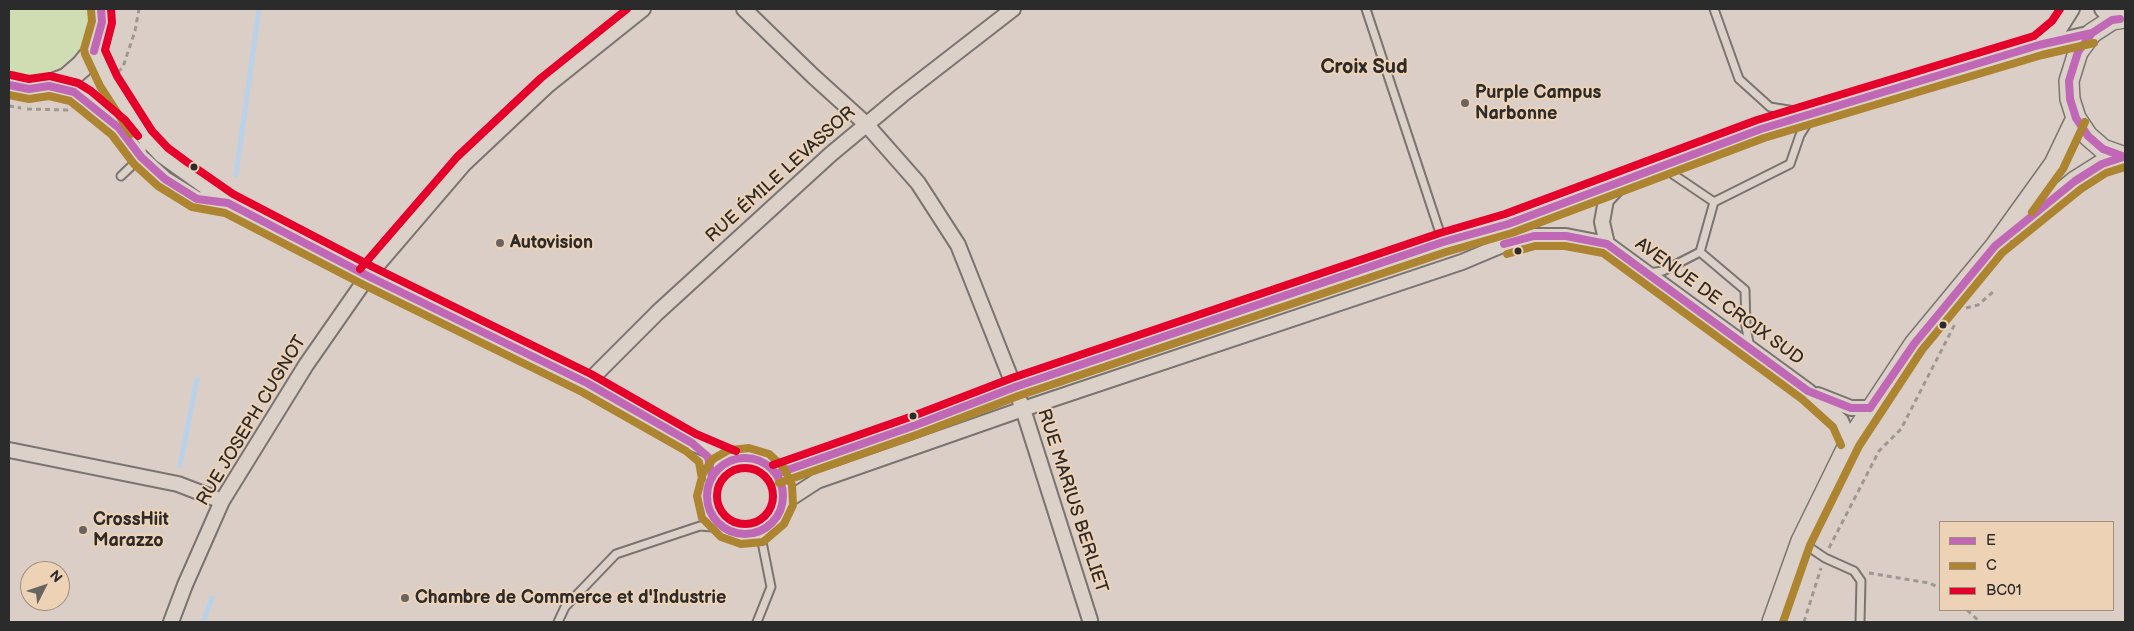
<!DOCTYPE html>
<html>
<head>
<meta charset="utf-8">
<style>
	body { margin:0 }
	#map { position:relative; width:2134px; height:631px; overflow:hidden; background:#dacec7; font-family:"Balsamiq Sans",sans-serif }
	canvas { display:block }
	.frame { position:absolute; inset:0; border:10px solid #2b2b2b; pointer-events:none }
	.legend { position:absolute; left:1939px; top:521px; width:175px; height:90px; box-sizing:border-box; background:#eed2b5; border:1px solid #a08f7e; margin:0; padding:6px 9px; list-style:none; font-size:15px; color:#2b2b2b }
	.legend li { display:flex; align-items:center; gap:10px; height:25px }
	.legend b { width:25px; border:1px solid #a08f7e }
	.north { position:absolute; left:20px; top:561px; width:50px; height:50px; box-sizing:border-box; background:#eed2b5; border:1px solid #a08f7e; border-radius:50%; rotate:49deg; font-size:14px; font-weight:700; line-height:20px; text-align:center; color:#2b2b2b }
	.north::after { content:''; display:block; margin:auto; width:18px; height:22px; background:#686462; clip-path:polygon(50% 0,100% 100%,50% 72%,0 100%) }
</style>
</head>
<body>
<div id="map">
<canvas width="2134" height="631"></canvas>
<div class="frame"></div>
<ul class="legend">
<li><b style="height:6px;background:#c068b5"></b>E</li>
<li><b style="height:6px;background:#ad8531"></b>C</li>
<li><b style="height:6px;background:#e4002b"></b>BC01</li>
</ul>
<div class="north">N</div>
</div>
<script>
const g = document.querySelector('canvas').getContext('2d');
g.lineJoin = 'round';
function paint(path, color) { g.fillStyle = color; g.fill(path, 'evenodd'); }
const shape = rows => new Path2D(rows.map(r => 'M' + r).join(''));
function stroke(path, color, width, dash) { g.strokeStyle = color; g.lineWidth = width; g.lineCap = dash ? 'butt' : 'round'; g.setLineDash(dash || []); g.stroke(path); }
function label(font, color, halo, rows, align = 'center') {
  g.font = font + ' "Balsamiq Sans",sans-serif'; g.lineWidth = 4; g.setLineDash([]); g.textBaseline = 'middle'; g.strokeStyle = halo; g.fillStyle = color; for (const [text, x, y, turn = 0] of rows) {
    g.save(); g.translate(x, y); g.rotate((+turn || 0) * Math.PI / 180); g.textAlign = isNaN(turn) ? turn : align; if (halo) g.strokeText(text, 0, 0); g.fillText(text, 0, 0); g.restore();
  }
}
const green = shape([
	[9,9,92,9,94,21,86,47,70,66,47,78,14,78,9,75]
]);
const stream = shape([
	[236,175,259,9],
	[180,466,197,379],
	[203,622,212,598]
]);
const path = shape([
	[118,72,123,67,135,31,139,9],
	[9,106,21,108],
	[27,109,67,110,72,108],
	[1966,308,1978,305,1994,291],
	[1829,548,1879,451,1901,429,1956,322],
	[1869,573,1929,583,1940,588],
	[1967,610,1980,622],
	[1804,622,1821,568]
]);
const lane = shape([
	[1366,9,1443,242],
	[1667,165,1674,175,1714,202],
	[121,176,141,157,144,138],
	[1700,252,1745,290,1746,327,1750,348],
	[1648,273,1663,271,1700,252,1714,202,1790,164,1800,135,1813,114,1770,107,1739,79,1714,9],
	[1803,543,1825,558,1854,571,1861,581,1860,622],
	[558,622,565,607,616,554,700,526,724,528],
	[757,622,771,587,760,532]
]);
const street = shape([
	[744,9,813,76,866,124,918,183,958,245,1023,409,1090,620],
	[2102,9,2112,20],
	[2042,43,2060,28,2072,9],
	[94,51,108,81,144,137,161,155,228,203,368,276,587,383,692,443,732,460],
	[50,86,74,92,85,99,119,128,141,157,165,179,197,199,226,203],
	[1607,244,1602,222,1606,200,1621,184],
	[587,383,658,312,831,154,902,95,1013,9],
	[1818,395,1851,408,1870,408],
	[9,450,178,484,222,501],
	'707 496a38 38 0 1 1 76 0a38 38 0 1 1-76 0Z',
	[776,474,916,425,1015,387,1443,242,1508,224,1761,129,2039,45,2092,33],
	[783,503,817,481,1023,409,1462,262,1512,241,1534,236,1566,236,1607,244,1808,391,1841,421,1850,441],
	[171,622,185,585,222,501,306,365,368,276,464,164,548,85,643,9]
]);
const secondary = shape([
	[2125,18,2112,20,2092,33,2078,52,2069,81,2070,99,2076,118,2088,136,2103,149,2125,157],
	[2014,231,2075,181,2102,164,2123,157],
	[1772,622,1801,541,1850,441,1914,344,1995,246,2054,164,2076,118]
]);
const primary = shape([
	[9,85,29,89,49,86,67,79,82,66,94,51,99,37,102,22,101,9]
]);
const bus1 = shape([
	[2120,19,2112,20,2092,33,2078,52,2069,81,2070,99,2076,118,2088,136,2103,149,2125,157],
	[94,51,102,22,101,9],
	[9,85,29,89,49,86,74,92,119,128,141,157,165,179,197,199,228,203,368,276,587,383,692,443,708,457,712,477],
	[1504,244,1534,236,1566,236,1607,244,1808,391,1851,408,1870,408],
	[1870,408,1914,344,1995,246,2075,181,2102,164,2123,157],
	'707 496a38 38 0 1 1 76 0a38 38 0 1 1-76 0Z',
	[776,474,916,425,1015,387,1443,242,1508,224,1761,129,2039,45,2092,33]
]);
const bus2 = shape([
	[91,10,92,21,84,49,85,54,100,86,131,134],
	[9,95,29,99,49,96,70,101,112,135,134,164,158,186,192,207,225,213,364,285,582,392,686,451,699,462,702,479],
	[2032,212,2063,169,2085,122],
	[1507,254,1535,246,1565,246,1603,253,1802,399,1833,427,1841,445],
	[727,451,713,459,703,473,697,496,702,518,721,537,741,544,763,542,784,524,793,505,792,485,784,468,769,454,749,448,731,450],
	[779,483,919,434,1018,396,1446,252,1512,233,1764,138,2042,55,2094,43],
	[1783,622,1810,545,1859,446,1922,350,2002,253,2081,189,2106,173,2125,167]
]);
const bus3 = shape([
	[111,9,112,23,105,50,117,76,152,131,168,148,187,162,233,194,373,267,591,374,696,434,736,451],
	[11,75,29,79,50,76,78,83,91,91,125,120,138,136],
	[360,269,457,157,541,78,627,9],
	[773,465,913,416,1012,378,1440,233,1505,214,1757,120,2034,36,2052,21,2060,9],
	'717 496a28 28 0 1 1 56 0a28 28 0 1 1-56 0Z'
]);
const markers = [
	[1465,103,5,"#686462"],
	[194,167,4.5,"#2b2b2b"],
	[500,243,5,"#686462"],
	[1518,251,4.5,"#2b2b2b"],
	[1943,325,4.5,"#2b2b2b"],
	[913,416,4.5,"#2b2b2b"],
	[83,530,5,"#686462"],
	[405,598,5,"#686462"]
];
const poiNames = [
	["Purple Campus",1475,93],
	["Narbonne",1475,114],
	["Autovision",510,243],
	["CrossHiit",93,520],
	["Marazzo",93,541],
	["Chambre de Commerce et d'Industrie",415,598]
];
const streetNames = [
	["RUE ÉMILE LEVASSOR",781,175,-42],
	["AVENUE DE CROIX SUD",1719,302,36],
	["RUE JOSEPH CUGNOT",252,421,-59],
	["RUE MARIUS BERLIET",1072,501,72]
];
const quarterNames = [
	["Croix Sud",1364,68]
];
paint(green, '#d0dcb2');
stroke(stream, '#bad2e9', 5);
stroke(lane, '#7a7471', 11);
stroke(street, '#7a7471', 18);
stroke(secondary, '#7a7471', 22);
stroke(primary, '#7a7471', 25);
stroke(path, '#9f9892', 3, [5, 4]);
stroke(lane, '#dbd1c8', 7);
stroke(street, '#dbd1c8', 14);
stroke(secondary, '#dbd1c8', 19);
stroke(primary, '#dbd1c8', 21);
stroke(bus1, '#c068b5', 8);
stroke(bus2, '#ad8531', 8);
stroke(bus3, '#e4002b', 8);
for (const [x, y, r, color] of markers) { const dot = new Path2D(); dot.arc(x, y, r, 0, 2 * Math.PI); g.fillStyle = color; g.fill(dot); stroke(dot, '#eed2b5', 2); }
label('bold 18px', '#2b2b2b', '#eed2b5', poiNames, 'left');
label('18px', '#2b2b2b', '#eed2b5', streetNames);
label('bold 20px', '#2b2b2b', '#eed2b5', quarterNames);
</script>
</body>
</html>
